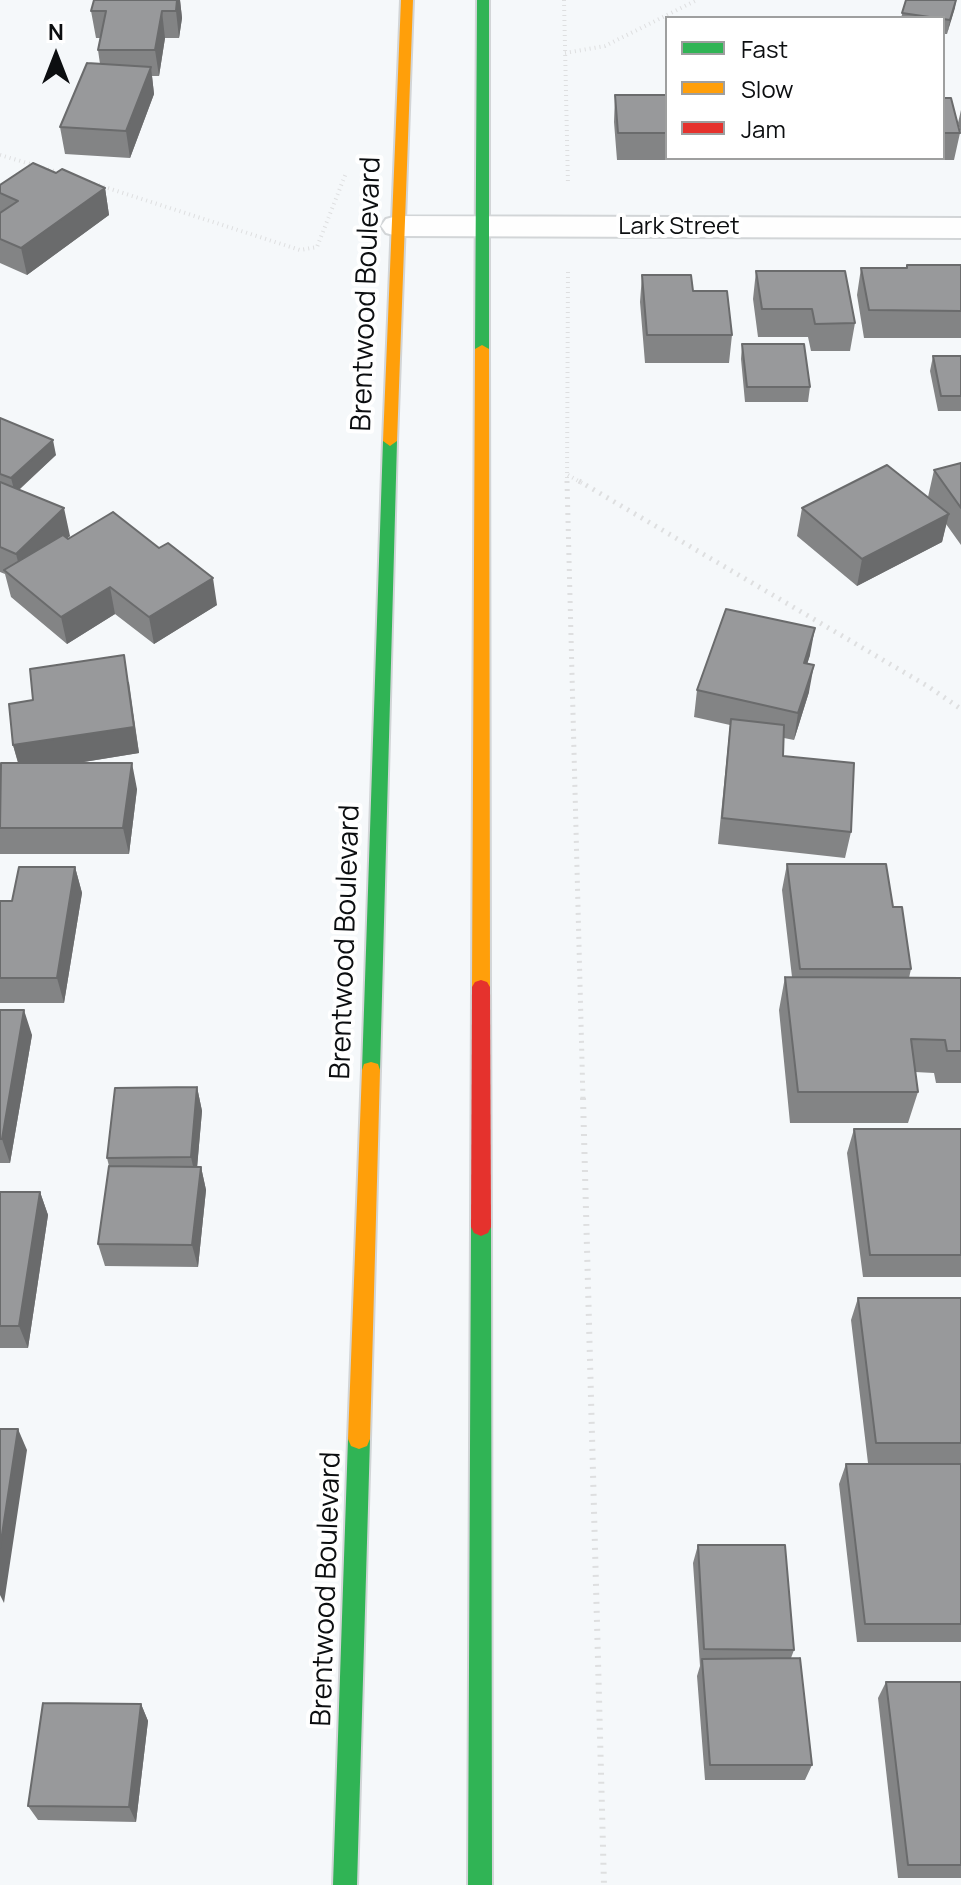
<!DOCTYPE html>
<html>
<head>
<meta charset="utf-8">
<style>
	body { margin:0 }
	#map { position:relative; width:961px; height:1885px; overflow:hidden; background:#f5f8fa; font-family:Manrope,sans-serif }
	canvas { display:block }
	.legend { position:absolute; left:665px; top:16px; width:280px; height:144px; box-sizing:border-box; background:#fff; border:2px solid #9e9f9f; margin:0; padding:10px 14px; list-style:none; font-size:24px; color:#0c0e10 }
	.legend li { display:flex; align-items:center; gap:16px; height:40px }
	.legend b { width:40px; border:2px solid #9e9f9f }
	.north { position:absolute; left:16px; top:16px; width:80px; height:80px; -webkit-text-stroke:6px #fff; paint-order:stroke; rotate:0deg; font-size:22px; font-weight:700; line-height:32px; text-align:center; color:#0c0e10 }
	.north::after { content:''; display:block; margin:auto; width:28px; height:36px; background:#0c0e10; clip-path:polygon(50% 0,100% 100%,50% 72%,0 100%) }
</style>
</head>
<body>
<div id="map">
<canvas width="961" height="1885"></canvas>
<ul class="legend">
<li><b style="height:10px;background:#30b455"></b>Fast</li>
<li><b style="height:10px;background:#ff9f0a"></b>Slow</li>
<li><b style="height:10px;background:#e5322d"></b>Jam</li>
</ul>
<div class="north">N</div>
</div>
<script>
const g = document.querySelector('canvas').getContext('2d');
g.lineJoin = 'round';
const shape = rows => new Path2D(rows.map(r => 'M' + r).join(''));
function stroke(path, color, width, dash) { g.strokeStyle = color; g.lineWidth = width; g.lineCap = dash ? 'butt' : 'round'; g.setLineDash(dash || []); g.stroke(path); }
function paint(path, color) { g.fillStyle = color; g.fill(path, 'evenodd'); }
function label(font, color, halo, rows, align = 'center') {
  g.font = font + ' Manrope,sans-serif'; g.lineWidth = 8; g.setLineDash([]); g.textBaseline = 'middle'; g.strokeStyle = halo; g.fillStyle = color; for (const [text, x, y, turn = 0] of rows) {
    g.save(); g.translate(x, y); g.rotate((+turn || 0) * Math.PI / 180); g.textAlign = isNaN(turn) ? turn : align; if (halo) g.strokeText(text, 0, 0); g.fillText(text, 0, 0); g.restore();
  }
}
const pathFar2 = shape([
	[564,0,568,185],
	[565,53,605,46,697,0],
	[0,155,34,165],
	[43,168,64,174],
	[89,182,300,250,317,247,346,173],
	[568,475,582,483],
	[567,483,568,270]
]);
const pathFar1 = shape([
	[567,481,583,1100],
	[579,481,929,687,961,709]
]);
const path = shape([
	[583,1098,604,1885]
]);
const street = shape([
	[397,216,961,218,961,238,397,236,386,233,381,226,386,219,397,216]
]);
const fast = shape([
	[477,0,489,0,489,349,482,353,475,349,477,0],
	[390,436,397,441,380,1070,378,1076,371,1078,364,1076,362,1070,383,441,390,436],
	[481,1218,488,1221,491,1227,492,1885,468,1885,471,1227,474,1221,481,1218],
	[359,1429,367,1432,370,1439,357,1885,333,1885,348,1439,351,1432,359,1429]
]);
const slow = shape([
	[401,0,413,0,397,441,390,446,383,441,401,0],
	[482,345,489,349,490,987,487,992,481,994,475,992,472,987,475,349,482,345],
	[371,1062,378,1064,380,1070,370,1439,367,1446,359,1449,351,1446,348,1439,362,1070,364,1064,371,1062]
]);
const jam = shape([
	[481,980,487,982,490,987,491,1227,488,1233,481,1236,474,1233,471,1227,472,987,475,982,481,980]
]);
const wall = shape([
	[94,0,180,0,182,18,179,38,165,38,159,76,152,76,154,94,130,158,65,154,60,127,100,64,98,50,100,38,96,38,91,11],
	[906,0,956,0,947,34,943,34,943,18,901,18],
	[615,95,667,95,667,158,713,158,713,160,617,160,614,122],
	[943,98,960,133,954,160,860,160,859,158,943,158],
	[961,110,961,133,958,123],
	[728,158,817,158,817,160,728,160],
	[56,173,105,188,109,215,27,275,0,263,0,185],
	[961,265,961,338,864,338,857,295,861,268,907,268],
	[756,271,855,323,850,351,811,351,808,337,758,337,753,299],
	[642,275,693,291,732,335,729,363,645,363,640,302],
	[742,344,810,387,808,402,745,402,741,359],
	[933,356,961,356,961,411,938,411,930,371],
	[0,418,56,455,19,490,70,536,67,538,217,605,154,644,115,614,67,644,11,597,5,574,0,572],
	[961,463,961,545,946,524,942,542,857,586,797,536,802,508,929,499,928,497,934,470],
	[810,655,807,664,809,692,794,740,784,738,783,756,851,832,845,858,718,844,730,725,694,717,697,690],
	[129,682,139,753,78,763,137,789,129,854,0,854,0,768,18,763,13,745,33,700],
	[787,864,893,907,911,969,909,978,961,978,961,1083,936,1083,934,1073,915,1072,918,1092,908,1123,790,1123,779,1010,785,977,792,977,782,890],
	[75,867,82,893,64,1003,0,1003,0,901,12,901],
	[0,1010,32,1035,10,1163,0,1163],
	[197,1087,202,1111,197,1167,201,1167,206,1190,198,1267,105,1266,98,1244,109,1166,107,1158],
	[854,1129,961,1129,961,1277,863,1277,847,1153],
	[0,1192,40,1192,48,1215,28,1348,0,1348],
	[858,1298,961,1298,961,1463,868,1463,851,1320],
	[846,1464,961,1464,961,1642,857,1642,839,1484],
	[698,1545,794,1650,791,1658,812,1765,805,1780,705,1780,697,1676,700,1666,693,1563],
	[886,1682,961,1682,961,1878,898,1878,878,1698],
	[141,1704,148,1721,136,1822,38,1820,28,1806]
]);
const shadedWall = shape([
	[177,0,180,0,182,18,179,38,176,11],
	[956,0,955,8,947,34,950,20],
	[162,11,165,38,159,76,155,50],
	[151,67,154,94,130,158,126,131],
	[105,188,109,215,27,275,21,248],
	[53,440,56,455,15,493,11,478],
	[64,508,70,536,23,581,16,554],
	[949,514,942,542,857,586,862,559],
	[213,578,217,605,154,644,149,617],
	[110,587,115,614,67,644,61,617],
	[815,628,810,655,799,690,804,663],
	[124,655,139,753,21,772,13,745],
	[814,665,809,692,794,740,798,713],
	[132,763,137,789,129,854,123,828],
	[75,867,82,893,64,1003,57,978],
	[24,1010,32,1035,10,1163,2,1139],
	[197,1087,202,1111,196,1180,191,1157],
	[201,1167,206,1190,198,1267,192,1245],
	[40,1192,48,1215,28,1348,19,1326],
	[18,1429,27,1450,4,1603,0,1595,0,1548],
	[141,1704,148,1721,136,1822,129,1807]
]);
const building = shape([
	[94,0,177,0,176,11,162,11,155,50,98,50,106,11,91,11,94,0],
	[906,0,956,0,950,20,902,13,906,0],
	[87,63,151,67,126,131,60,127,87,63],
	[615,95,667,95,667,133,618,133,615,95],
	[943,98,951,98,960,133,943,133,943,98],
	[33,163,56,173,62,169,105,188,21,248,0,239,0,213,18,201,0,193,0,185,33,163],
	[907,265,961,265,961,311,869,310,861,268,907,268,907,265],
	[756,271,845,271,855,323,815,324,812,309,762,309,756,271],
	[642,275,691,275,693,291,727,291,732,335,647,335,642,275],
	[742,344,804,344,810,387,747,387,742,344],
	[933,356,961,356,961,396,941,396,933,356],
	[0,418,53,440,11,478,0,474,0,418],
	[961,463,961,508,934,470,961,463],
	[887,465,949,514,862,559,802,508,887,465],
	[0,482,64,508,16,554,0,547,0,482],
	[113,512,159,548,168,543,213,578,149,617,110,587,61,617,4,570,63,535,68,539,113,512],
	[726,609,815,628,804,663,814,665,798,713,697,690,726,609],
	[124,655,134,727,13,745,9,704,33,700,30,669,124,655],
	[731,719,784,725,783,756,854,763,851,832,722,818,731,719],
	[1,763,132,763,123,828,0,828,1,763],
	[787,864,886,864,893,907,902,907,911,969,800,969,787,864],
	[19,867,75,867,57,978,0,978,0,901,12,901,19,867],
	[785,977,961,978,961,1051,947,1051,945,1040,911,1039,918,1092,798,1092,785,977],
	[0,1010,24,1010,2,1139,0,1139,0,1010],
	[197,1087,191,1157,107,1158,115,1088,197,1087],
	[854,1129,961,1129,961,1255,870,1255,854,1129],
	[109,1166,201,1167,192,1245,98,1244,109,1166],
	[0,1192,40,1192,19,1326,0,1326,0,1192],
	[858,1298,961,1298,961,1443,876,1443,858,1298],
	[0,1429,18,1429,0,1548,0,1429],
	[846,1464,961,1464,961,1624,865,1624,846,1464],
	[698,1545,785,1545,794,1650,704,1649,698,1545],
	[800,1658,812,1765,710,1765,702,1659,800,1658],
	[886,1682,961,1682,961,1865,908,1865,886,1682],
	[43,1703,141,1704,129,1807,28,1806,43,1703]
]);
const farStreetnames = [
	["Lark Street",679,227]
];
const streetNames = [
	["Brentwood Boulevard",367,294,-88],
	["Brentwood Boulevard",346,942,-88],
	["Brentwood Boulevard",327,1589,-88]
];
stroke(street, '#d2d5d7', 4);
stroke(fast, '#d2d5d7', 4);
stroke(slow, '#d2d5d7', 4);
stroke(jam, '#d2d5d7', 4);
stroke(pathFar2, '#dedfe0', 4, [1, 4]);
stroke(pathFar1, '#dedfe0', 5, [2, 6]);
stroke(path, '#dedfe0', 6, [2, 7]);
paint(street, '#fefefe');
paint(fast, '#30b455');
paint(slow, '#ff9f0a');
paint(jam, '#e5322d');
paint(wall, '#838485');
paint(shadedWall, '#6a6b6c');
paint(building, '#98999b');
stroke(building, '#6a6b6c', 2);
label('24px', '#0c0e10', '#fff', farStreetnames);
label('28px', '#0c0e10', '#fff', streetNames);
</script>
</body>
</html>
